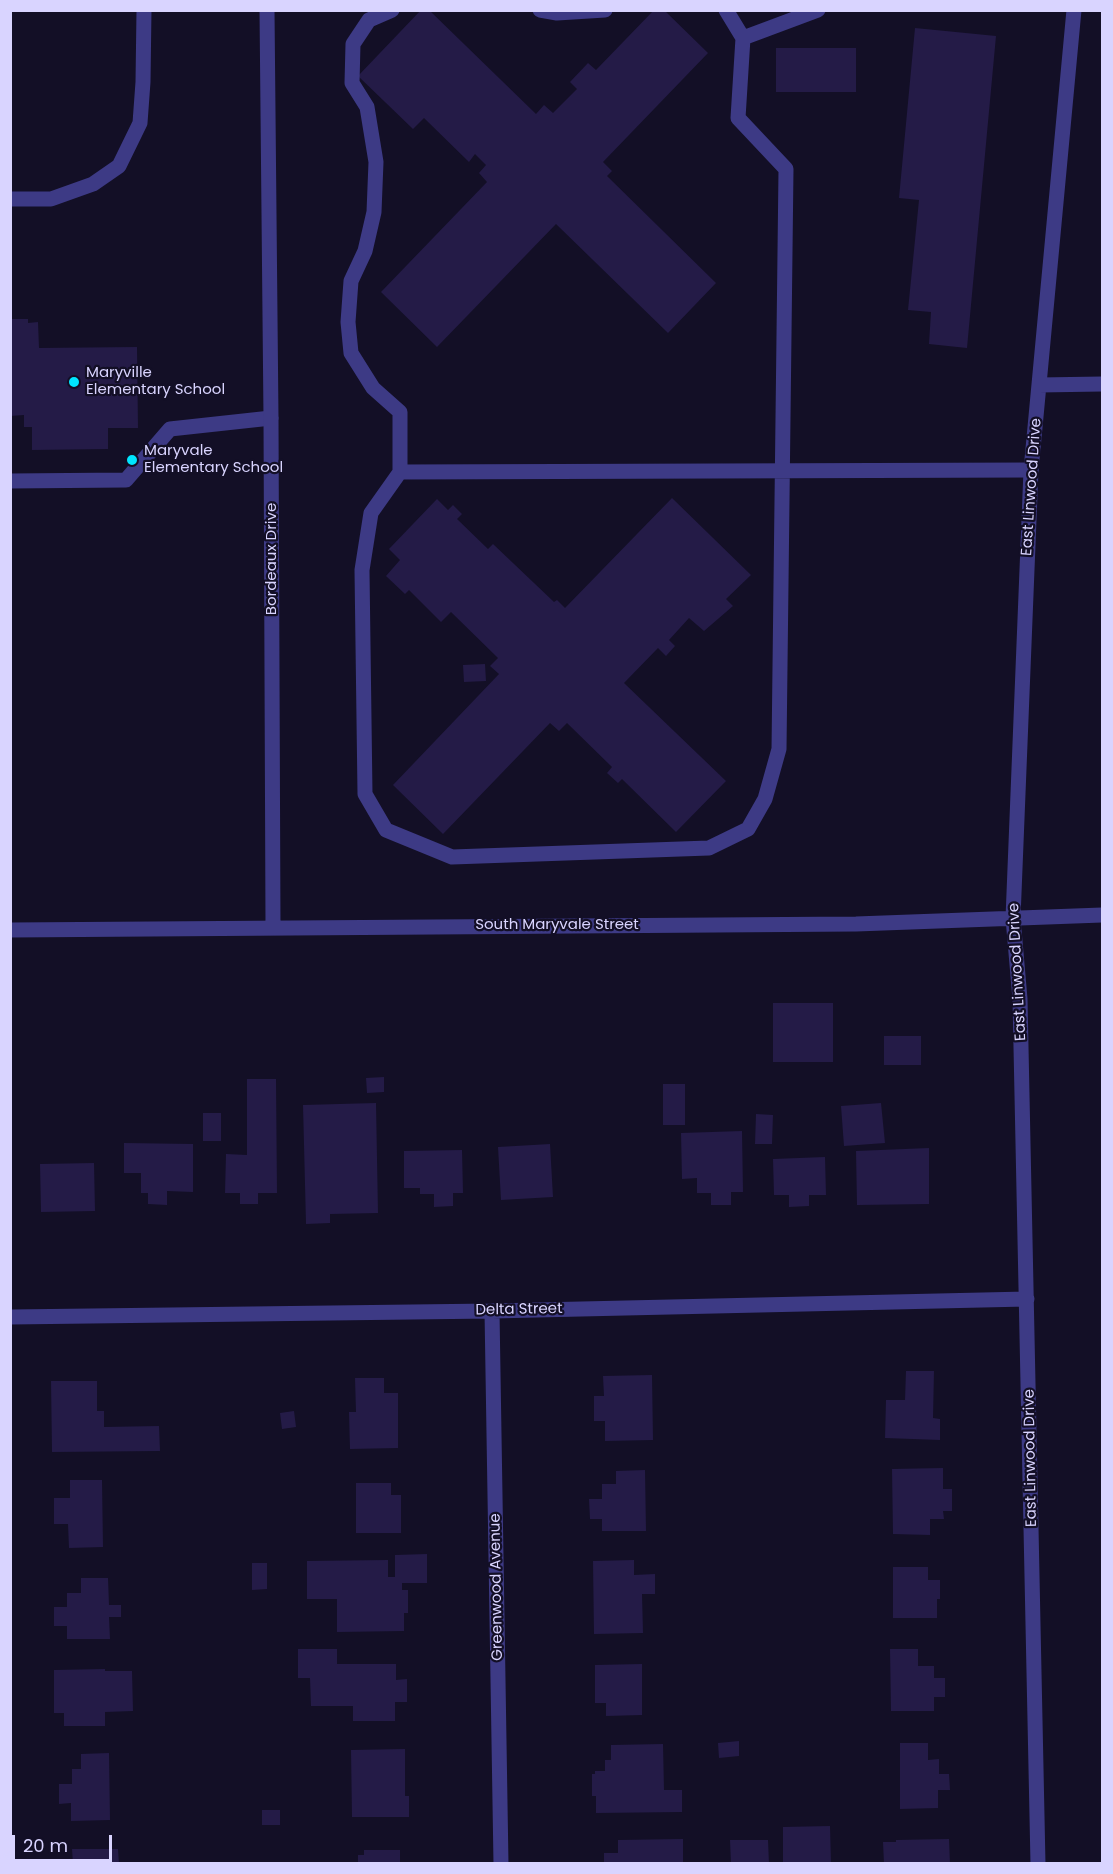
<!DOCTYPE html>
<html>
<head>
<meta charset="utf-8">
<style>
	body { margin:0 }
	#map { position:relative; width:1113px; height:1874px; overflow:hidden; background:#130f26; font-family:Poppins,sans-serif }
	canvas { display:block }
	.frame { position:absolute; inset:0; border:12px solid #d9d4ff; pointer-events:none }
	.scale { position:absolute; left:12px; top:1835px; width:100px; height:27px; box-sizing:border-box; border:3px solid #d9d4ff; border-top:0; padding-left:8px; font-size:18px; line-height:21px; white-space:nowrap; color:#d9d4ff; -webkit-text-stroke:4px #130f26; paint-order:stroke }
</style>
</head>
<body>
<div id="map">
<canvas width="1113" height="1874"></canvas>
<div class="frame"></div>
<div class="scale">20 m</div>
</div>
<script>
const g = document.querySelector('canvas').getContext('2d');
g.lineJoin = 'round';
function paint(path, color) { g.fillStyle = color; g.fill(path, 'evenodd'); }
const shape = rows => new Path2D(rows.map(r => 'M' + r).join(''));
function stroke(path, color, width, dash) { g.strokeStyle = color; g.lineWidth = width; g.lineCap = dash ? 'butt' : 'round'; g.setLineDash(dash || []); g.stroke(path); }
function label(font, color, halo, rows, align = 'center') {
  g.font = font + ' Poppins,sans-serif'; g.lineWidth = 4.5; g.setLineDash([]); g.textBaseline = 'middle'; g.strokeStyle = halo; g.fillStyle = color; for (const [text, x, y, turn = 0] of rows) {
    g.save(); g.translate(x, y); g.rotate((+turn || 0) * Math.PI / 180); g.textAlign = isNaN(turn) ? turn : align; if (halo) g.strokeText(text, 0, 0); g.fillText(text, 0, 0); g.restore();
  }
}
const building = shape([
	[421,10,429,10,536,114,544,105,553,113,577,89,570,82,588,63,596,70,654,10,664,10,708,53,603,162,612,171,607,176,716,283,668,333,556,224,437,347,381,292,487,182,479,173,486,165,475,154,469,162,424,118,413,129,358,76],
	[915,28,996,36,967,348,929,344,931,312,908,310,919,200,899,198],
	[776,48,856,48,856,92,776,92],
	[10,319,28,319,28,323,38,322,39,348,137,347,138,428,108,428,108,449,32,450,32,427,24,427,24,415,10,416],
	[672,498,751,575,726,599,733,606,704,631,689,618,669,640,675,646,666,656,658,648,624,683,726,781,676,832,622,779,618,783,607,773,612,767,567,723,559,731,550,723,443,834,393,785,499,674,490,666,498,658,451,612,441,622,409,590,405,594,386,576,400,560,389,549,437,499,448,510,453,505,462,514,457,519,488,549,493,544,554,602,557,600,565,608],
	[485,664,486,681,464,682,463,665],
	[773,1003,833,1003,833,1062,773,1062],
	[884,1036,921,1036,921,1065,884,1065],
	[384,1077,384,1092,367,1093,366,1078],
	[247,1079,276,1079,277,1193,258,1193,258,1204,240,1204,240,1193,225,1193,226,1154,247,1155],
	[663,1084,685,1084,685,1125,663,1125],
	[376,1103,378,1213,330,1214,330,1223,306,1224,303,1105],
	[881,1103,885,1143,844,1146,841,1106],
	[203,1113,221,1113,221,1141,203,1141],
	[756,1114,773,1115,772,1144,755,1144],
	[742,1131,743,1192,731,1192,731,1205,711,1205,711,1193,697,1193,697,1178,682,1179,681,1133],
	[124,1143,193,1144,193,1192,167,1191,167,1205,148,1204,148,1193,141,1193,141,1173,124,1173],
	[550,1144,553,1197,501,1200,498,1147],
	[929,1148,929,1204,857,1205,856,1151],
	[462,1150,463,1193,453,1193,453,1206,434,1207,434,1194,420,1194,420,1188,404,1188,404,1151],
	[825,1157,826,1195,809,1195,809,1206,789,1207,789,1195,774,1195,773,1159],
	[94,1163,95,1211,41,1212,40,1164],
	[906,1371,934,1371,933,1418,940,1419,940,1440,885,1438,886,1400,905,1400],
	[652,1375,653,1440,605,1441,605,1421,594,1421,594,1396,604,1396,603,1376],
	[355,1378,384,1378,384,1393,398,1393,398,1448,350,1449,349,1412,356,1412],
	[51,1381,97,1381,97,1411,104,1411,104,1427,159,1426,160,1451,52,1452],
	[294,1411,296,1427,282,1429,280,1413],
	[943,1468,943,1489,952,1489,952,1511,943,1511,944,1519,930,1519,930,1535,893,1534,892,1469],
	[645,1470,646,1531,602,1531,602,1519,590,1519,589,1499,602,1499,602,1484,616,1484,616,1471],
	[70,1480,102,1480,103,1547,69,1548,68,1524,54,1524,54,1498,70,1498],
	[356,1483,391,1483,391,1495,401,1495,401,1533,356,1533],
	[427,1554,427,1583,402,1583,402,1590,408,1590,408,1613,404,1613,404,1631,337,1632,337,1599,307,1599,307,1561,388,1560,388,1577,395,1577,395,1555],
	[634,1560,634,1575,655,1574,655,1594,642,1594,643,1633,594,1634,593,1561],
	[252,1563,267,1563,267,1589,252,1590],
	[893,1567,928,1567,928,1580,940,1580,940,1599,937,1599,937,1618,893,1618],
	[81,1578,108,1578,109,1605,121,1605,121,1617,109,1617,110,1639,67,1639,67,1626,54,1626,54,1607,67,1607,67,1593,81,1593],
	[298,1649,337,1649,337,1664,396,1664,396,1680,407,1679,407,1702,395,1702,395,1721,353,1721,353,1706,311,1706,310,1678,298,1678],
	[890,1649,918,1649,918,1666,934,1666,934,1678,945,1678,945,1697,934,1697,934,1711,891,1711],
	[642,1664,642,1715,606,1716,606,1703,595,1703,595,1665],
	[105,1669,105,1671,132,1671,133,1711,105,1712,105,1726,64,1726,64,1713,54,1713,54,1670],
	[739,1741,739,1756,719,1758,718,1743],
	[900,1743,928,1743,928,1760,939,1759,939,1774,949,1774,950,1790,938,1790,938,1808,900,1809],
	[663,1744,664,1790,682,1790,682,1812,596,1813,596,1796,592,1796,592,1774,595,1774,595,1771,605,1771,605,1760,611,1760,611,1745],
	[405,1749,405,1796,409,1796,409,1817,352,1817,351,1750],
	[109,1753,110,1820,71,1821,71,1803,59,1804,59,1784,72,1784,72,1769,81,1769,81,1754],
	[262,1810,280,1810,280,1825,262,1825],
	[830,1826,831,1864,783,1864,783,1827],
	[683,1839,683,1864,604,1864,604,1853,618,1853,618,1840],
	[949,1839,950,1864,884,1864,883,1842,896,1842,896,1840],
	[730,1840,768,1840,769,1864,731,1864],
	[72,1849,118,1849,119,1864,73,1864],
	[364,1850,400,1850,400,1864,358,1864,358,1855,364,1855]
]);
const service = shape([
	[392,10,369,20,353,44,352,83,367,107,376,162,374,212,365,251,351,281,348,322,351,353,373,388,400,412,400,472,371,513,362,570,365,794,386,830,452,857,709,848,748,829,765,799,779,749,786,169,738,118,743,38,726,10],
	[540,10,557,13,605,10],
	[743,38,818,10],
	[10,199,51,199,93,184,119,166,140,123,143,82,144,10],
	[400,472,1031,470],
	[10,481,126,480,170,429,271,418]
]);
const minor = shape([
	[267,10,271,418,273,927],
	[1039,385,1102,384],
	[10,930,856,924,1102,915],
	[492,1311,501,1864],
	[10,1317,492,1311,1027,1299],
	[1038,1864,1020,999,1013,918,1031,470,1074,10]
]);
const markers = [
	[74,382,6,"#00e5ff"],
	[132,460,6,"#00e5ff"]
];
const poiNames = [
	["Maryville",86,373],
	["Elementary School",86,390],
	["Maryvale",144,451],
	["Elementary School",144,468]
];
const streetNames = [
	["East Linwood Drive",1032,487,-86],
	["Bordeaux Drive",272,559,-90],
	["South Maryvale Street",557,925],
	["East Linwood Drive",1018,972,-93],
	["Delta Street",519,1310,-1],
	["East Linwood Drive",1031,1458,-91],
	["Greenwood Avenue",497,1587,-91]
];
paint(building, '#241b47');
stroke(service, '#3d3a85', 15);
stroke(minor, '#3d3a85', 15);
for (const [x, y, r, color] of markers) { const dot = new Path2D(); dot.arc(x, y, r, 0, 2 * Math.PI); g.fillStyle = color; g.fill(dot); stroke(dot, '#130f26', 2); }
label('15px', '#d9d4ff', '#130f26', poiNames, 'left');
label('15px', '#d9d4ff', '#130f26', streetNames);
</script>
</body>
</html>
